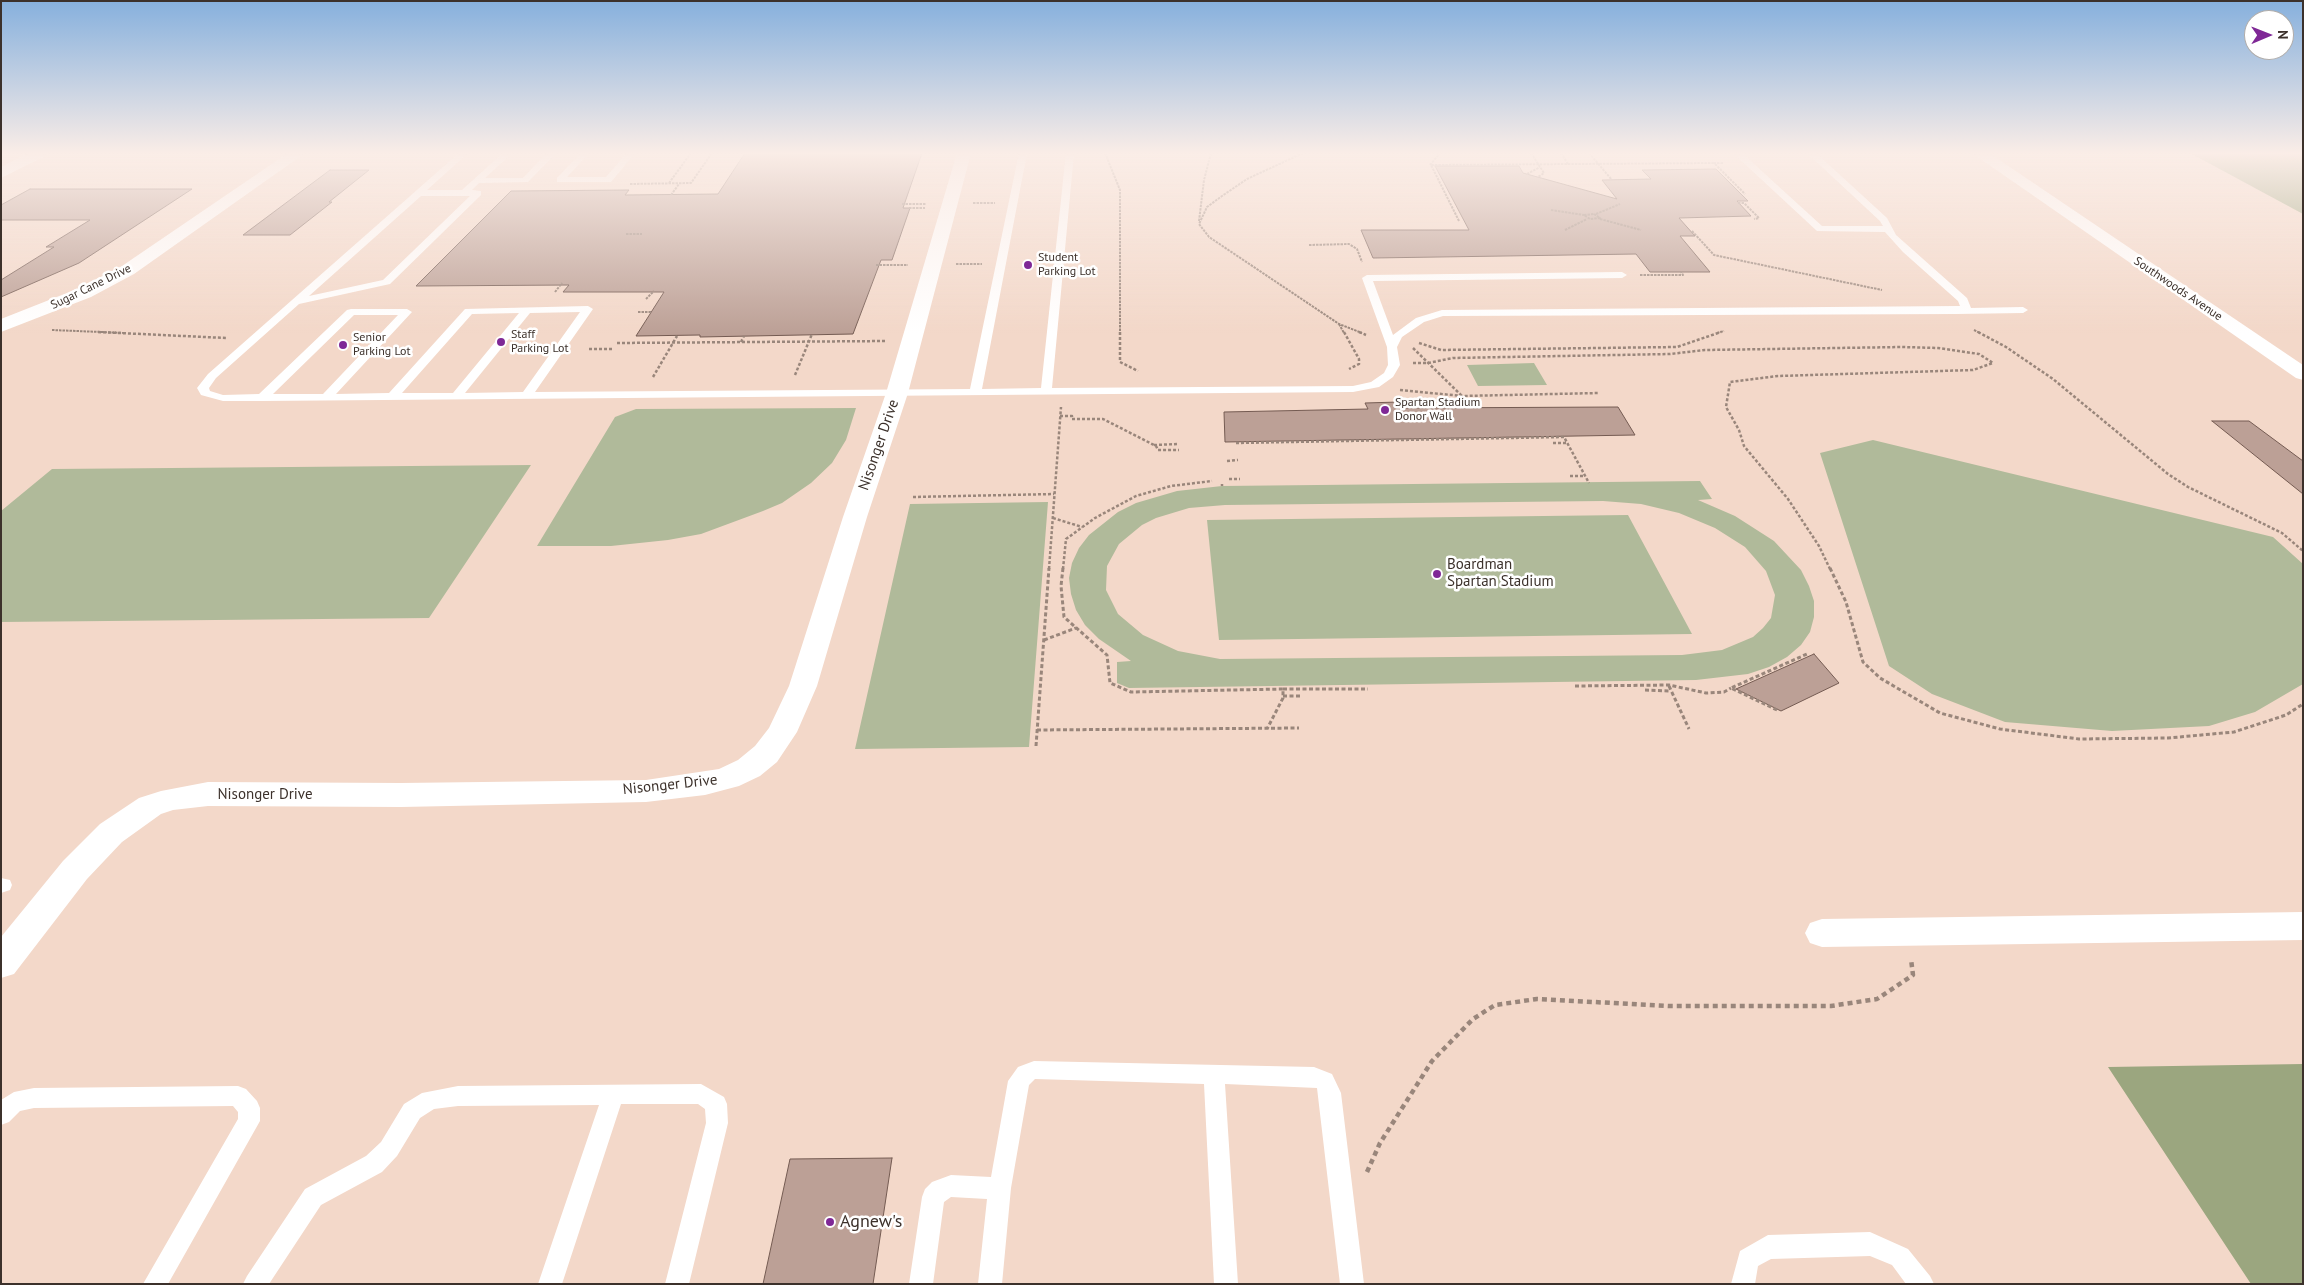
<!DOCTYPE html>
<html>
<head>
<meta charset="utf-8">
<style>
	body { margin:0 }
	#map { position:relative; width:2304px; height:1285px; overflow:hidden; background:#f3d8c9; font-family:"PT Sans",sans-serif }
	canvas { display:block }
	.frame { position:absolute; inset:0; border:2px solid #3c312b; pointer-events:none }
	.north { position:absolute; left:2244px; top:10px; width:50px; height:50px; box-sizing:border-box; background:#fff; border:1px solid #b1adaa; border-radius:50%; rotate:89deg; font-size:14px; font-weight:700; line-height:20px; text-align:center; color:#3c312b }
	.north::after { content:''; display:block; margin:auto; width:18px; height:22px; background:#7f2896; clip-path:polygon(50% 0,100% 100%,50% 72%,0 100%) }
</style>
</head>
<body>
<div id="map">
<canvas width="2304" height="1285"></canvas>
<div class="frame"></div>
<div class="north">N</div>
</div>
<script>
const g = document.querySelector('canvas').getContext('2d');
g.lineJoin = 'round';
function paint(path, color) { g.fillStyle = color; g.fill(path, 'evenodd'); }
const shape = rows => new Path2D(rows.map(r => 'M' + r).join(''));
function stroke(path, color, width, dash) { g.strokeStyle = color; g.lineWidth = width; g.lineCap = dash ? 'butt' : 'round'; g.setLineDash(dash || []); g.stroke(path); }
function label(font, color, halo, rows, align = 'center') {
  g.font = font + ' "PT Sans",sans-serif'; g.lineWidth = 5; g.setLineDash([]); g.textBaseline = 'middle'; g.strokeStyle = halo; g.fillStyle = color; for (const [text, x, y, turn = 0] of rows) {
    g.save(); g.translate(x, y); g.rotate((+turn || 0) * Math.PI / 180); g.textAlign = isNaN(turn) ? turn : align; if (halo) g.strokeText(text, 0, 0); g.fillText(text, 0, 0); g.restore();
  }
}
const green = shape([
	[1534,363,1547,385,1478,386,1467,365],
	[856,408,846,440,832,463,811,483,782,503,763,511,701,534,668,540,611,546,537,546,615,417,636,409],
	[1873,440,2273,537,2303,564,2303,684,2255,712,2209,726,2112,731,2005,722,1932,694,1889,666,1820,453],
	[531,465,429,618,1,622,1,511,52,469],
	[1700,481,1712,499,1698,500,1735,516,1774,541,1801,570,1809,586,1814,601,1814,617,1810,632,1801,645,1787,657,1769,667,1748,674,1696,680,1129,688,1117,683,1117,662,1131,661,1099,639,1085,625,1076,610,1071,594,1069,578,1072,563,1079,548,1089,535,1118,512,1136,503,1177,491,1222,486],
	[1603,501,1641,504,1679,513,1715,528,1745,547,1766,571,1775,595,1771,618,1763,628,1753,637,1722,650,1682,655,1220,659,1178,651,1143,635,1118,614,1106,590,1107,566,1119,544,1142,525,1156,518,1189,508,1225,505],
	[1048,502,1029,747,855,749,910,504],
	[1628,515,1692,634,1219,640,1207,520]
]);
const forest = shape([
	[2190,153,2303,153,2303,214],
	[2303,1064,2303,1284,2251,1284,2108,1067]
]);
const building = shape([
	[745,153,922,153,903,208,910,208,892,260,881,260,853,334,700,337,700,335,636,336,664,292,563,292,569,285,416,286,511,191,629,190,625,195,718,194,745,153],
	[1435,166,1519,166,1523,173,1617,199,1602,180,1651,179,1642,170,1716,169,1748,201,1737,201,1751,216,1679,218,1695,236,1680,236,1710,272,1650,272,1636,254,1373,258,1361,230,1469,230,1435,166],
	[330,170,369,170,329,202,332,202,290,235,243,235,330,170],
	[30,189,192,189,79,263,1,297,1,280,54,247,46,247,90,220,1,220,1,205,30,189],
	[1399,402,1401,408,1618,407,1635,435,1225,442,1224,412,1368,409,1365,403,1399,402],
	[2212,421,2249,421,2303,461,2303,494,2212,421],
	[1814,654,1839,683,1781,711,1736,689,1814,654],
	[892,1158,873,1284,763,1284,790,1159,892,1158]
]);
const pathFar3 = shape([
	[1105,153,1120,190,1120,333],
	[1303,153,1247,179,1222,196,1207,207,1199,224,1209,237,1339,324,1362,333],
	[1531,153,1544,173,1538,177],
	[1561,153,1568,164],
	[1589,153,1612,180],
	[1723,163,1714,163,1745,194],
	[1430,165,1440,153],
	[1527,174,1540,167],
	[669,183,691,153],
	[630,184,691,183,712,153],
	[671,195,679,184],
	[973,203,995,203],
	[1738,203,1744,203,1759,218,1754,219],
	[902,204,926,204],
	[909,208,925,208],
	[1551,210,1584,215],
	[1594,214,1600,218,1590,219,1584,215,1594,214],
	[1596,214,1620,204],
	[1600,219,1641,230],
	[1199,221,1204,180,1211,153],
	[1459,221,1431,165,1714,163],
	[1565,230,1587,219],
	[1692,231,1714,255,1882,290],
	[626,234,642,234],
	[1309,245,1349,244,1357,249,1362,262],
	[956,264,982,264],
	[876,265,908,265],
	[1640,275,1683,275,1681,272],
	[555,292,562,283],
	[646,299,654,291],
	[638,312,651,312],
	[1339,324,1344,333],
	[52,330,125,333],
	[1974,330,1980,333],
	[1717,333,1724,331]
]);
const pathFar2 = shape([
	[98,332,226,338],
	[1120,332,1120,362,1138,371],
	[1344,332,1359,359,1359,364,1349,369],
	[1359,332,1366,335],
	[1978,332,2006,347,2053,379,2168,474,2188,487,2282,533,2303,551],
	[741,342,744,336],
	[617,343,887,341],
	[1419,343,1441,350,1677,347,1721,332],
	[1413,348,1462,396],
	[589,349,613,349],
	[1413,363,1428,363,1453,358,1670,354,1705,350,1902,347,1938,348,1979,354,1993,363,1973,370,1778,376,1730,382,1726,407,1739,430,1744,446,1788,499,1819,546,1830,569],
	[795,375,812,334],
	[653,377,677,336],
	[1400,390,1462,396,1599,393],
	[1060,416,1072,416,1072,419,1103,419,1156,446,1158,450,1179,450],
	[1236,443,1564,437,1589,483],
	[1553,443,1567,443],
	[1154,445,1178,444],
	[1227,461,1238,460],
	[1570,476,1585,476],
	[1229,479,1240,479],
	[1222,484,1222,486],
	[913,497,1054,494],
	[1053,518,1082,527],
	[1049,569,1061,407],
	[1063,569,1066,539,1095,518,1136,496,1171,486,1212,481]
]);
const pathFar1 = shape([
	[1063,568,1061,586,1064,617,1107,655,1110,683,1131,692,1283,689,1283,698,1267,729],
	[1830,568,1846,602,1863,662,1880,678,1940,713,2000,729,2079,739,2168,738,2234,732,2286,715,2303,704],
	[1044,640,1076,628],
	[1575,686,1669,685,1706,693,1724,692,1731,688],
	[1669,686,1689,729],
	[1283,689,1368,689],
	[1645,690,1671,691],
	[1283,696,1300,696],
	[1777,710,1731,688,1807,654],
	[1037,730,1299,728],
	[1036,746,1049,568]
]);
const path = shape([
	[1367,1172,1380,1143,1432,1061,1473,1019,1495,1005,1537,999,1669,1006,1831,1006,1877,999,1913,975,1911,959]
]);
const lane = shape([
	[459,153,468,153,427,190,462,190,503,153,512,153,485,178,523,178,547,153,556,153,528,182,479,183,472,190,481,191,481,195,390,284,299,304,216,378,209,388,210,391,223,395,259,394,347,310,351,309,407,309,412,312,336,394,389,393,465,309,588,306,593,309,535,392,970,389,1019,153,1027,153,982,389,1041,388,1066,153,1074,153,1052,388,1353,386,1371,382,1384,373,1388,365,1387,347,1362,278,1367,275,1622,272,1627,275,1622,278,1373,281,1393,335,1416,318,1442,310,1960,306,1958,301,1903,252,1885,232,1817,231,1733,153,1742,153,1822,226,1883,226,1880,221,1807,153,1816,153,1887,218,1896,235,1967,298,1971,308,2023,307,2028,310,2023,313,1955,314,1443,316,1424,322,1402,337,1397,347,1400,365,1393,377,1379,387,1353,392,262,401,223,401,201,395,197,388,208,374,459,153],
	[421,196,470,196,383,280,309,296,421,196],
	[580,312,523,392,465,393,530,313,580,312],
	[519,313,453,393,402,393,472,314,519,313],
	[354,315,398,315,323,394,273,394,354,315],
	[581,153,589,153,567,177,606,177,627,153,635,153,611,182,557,182,557,178,581,153],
	[1,878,10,880,12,885,10,890,1,893,1,878],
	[1034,1061,1314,1067,1332,1074,1341,1093,1364,1284,1340,1284,1317,1088,1225,1084,1238,1284,1214,1284,1204,1084,1035,1079,1029,1085,1011,1188,1002,1284,978,1284,987,1199,951,1197,944,1202,933,1284,909,1284,922,1197,925,1189,932,1182,951,1175,991,1177,1008,1081,1018,1067,1034,1061],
	[701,1084,724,1097,727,1104,728,1123,689,1284,665,1284,706,1123,705,1109,698,1104,621,1104,562,1284,538,1284,599,1105,458,1106,434,1109,420,1118,397,1156,382,1172,321,1205,269,1284,243,1284,247,1276,305,1189,366,1156,381,1142,404,1104,422,1093,458,1086,701,1084],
	[238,1086,246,1089,257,1101,260,1108,260,1121,168,1284,143,1284,238,1119,238,1112,233,1106,34,1108,20,1111,9,1122,1,1125,1,1100,14,1092,34,1088,238,1086],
	[1870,1232,1908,1249,1930,1276,1934,1284,1906,1284,1892,1265,1870,1256,1771,1259,1758,1266,1755,1284,1731,1284,1740,1251,1768,1235,1870,1232]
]);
const street = shape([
	[29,153,47,153,45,156,1,178,1,167,29,153],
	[288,153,305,153,134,274,91,297,1,332,1,319,77,289,122,266,288,153],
	[957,153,971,153,908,393,867,517,817,686,797,732,777,762,760,776,739,786,705,795,646,802,401,807,208,806,173,810,161,814,122,842,87,879,14,974,1,978,1,937,63,861,100,824,139,798,161,791,208,782,401,783,646,780,719,769,738,760,755,746,769,728,789,686,843,517,886,393,957,153],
	[2303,912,2303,940,1822,947,1810,943,1805,933,1810,923,1822,919,2303,912]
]);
const secondary = shape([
	[1972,153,1989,153,2303,365,2303,380,2296,378,1972,153]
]);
const markers = [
	[1028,265,5,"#7f2896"],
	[501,342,5,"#7f2896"],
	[343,345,5,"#7f2896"],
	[1385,410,5,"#7f2896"],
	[1437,574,5,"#7f2896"],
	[830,1222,5,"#7f2896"]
];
const farPoinames = [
	["Student",1038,258],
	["Parking Lot",1038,272],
	["Staff",511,335],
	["Parking Lot",511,349],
	["Senior",353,338],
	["Parking Lot",353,352],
	["Spartan Stadium",1395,403],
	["Donor Wall",1395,417]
];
const farStreetnames = [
	["Sugar Cane Drive",91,287,-26],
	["Southwoods Avenue",2178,289,34]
];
const streetNames = [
	["Nisonger Drive",879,445,-71],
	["Nisonger Drive",670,785,-6],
	["Nisonger Drive",265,795]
];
const poiNames = [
	["Boardman",1447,565],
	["Spartan Stadium",1447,582]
];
const nearPoinames = [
	["Agnew's",840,1222]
];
paint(green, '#b0ba9a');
paint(forest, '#9ba67f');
paint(building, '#bca096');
stroke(building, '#745b52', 1);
stroke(pathFar3, '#99867b', 2, [2.5, 1]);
stroke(pathFar2, '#99867b', 2.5, [3, 2]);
stroke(pathFar1, '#99867b', 3, [4, 2.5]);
stroke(path, '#99867b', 4.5, [5, 4]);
paint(lane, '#fff');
paint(street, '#fff');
paint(secondary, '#fff');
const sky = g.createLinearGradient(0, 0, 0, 333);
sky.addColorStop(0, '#86b0dd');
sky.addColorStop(0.46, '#faede7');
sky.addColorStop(1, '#faede700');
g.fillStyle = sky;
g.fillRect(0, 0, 2304, 333);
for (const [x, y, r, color] of markers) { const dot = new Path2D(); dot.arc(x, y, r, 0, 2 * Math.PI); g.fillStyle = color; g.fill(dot); stroke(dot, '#fff', 2); }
label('12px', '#3c312b', '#fff', farPoinames, 'left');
label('12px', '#3c312b', '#fff', farStreetnames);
label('15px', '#3c312b', '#fff', streetNames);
label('15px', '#3c312b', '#fff', poiNames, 'left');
label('18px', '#3c312b', '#fff', nearPoinames, 'left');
</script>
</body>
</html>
